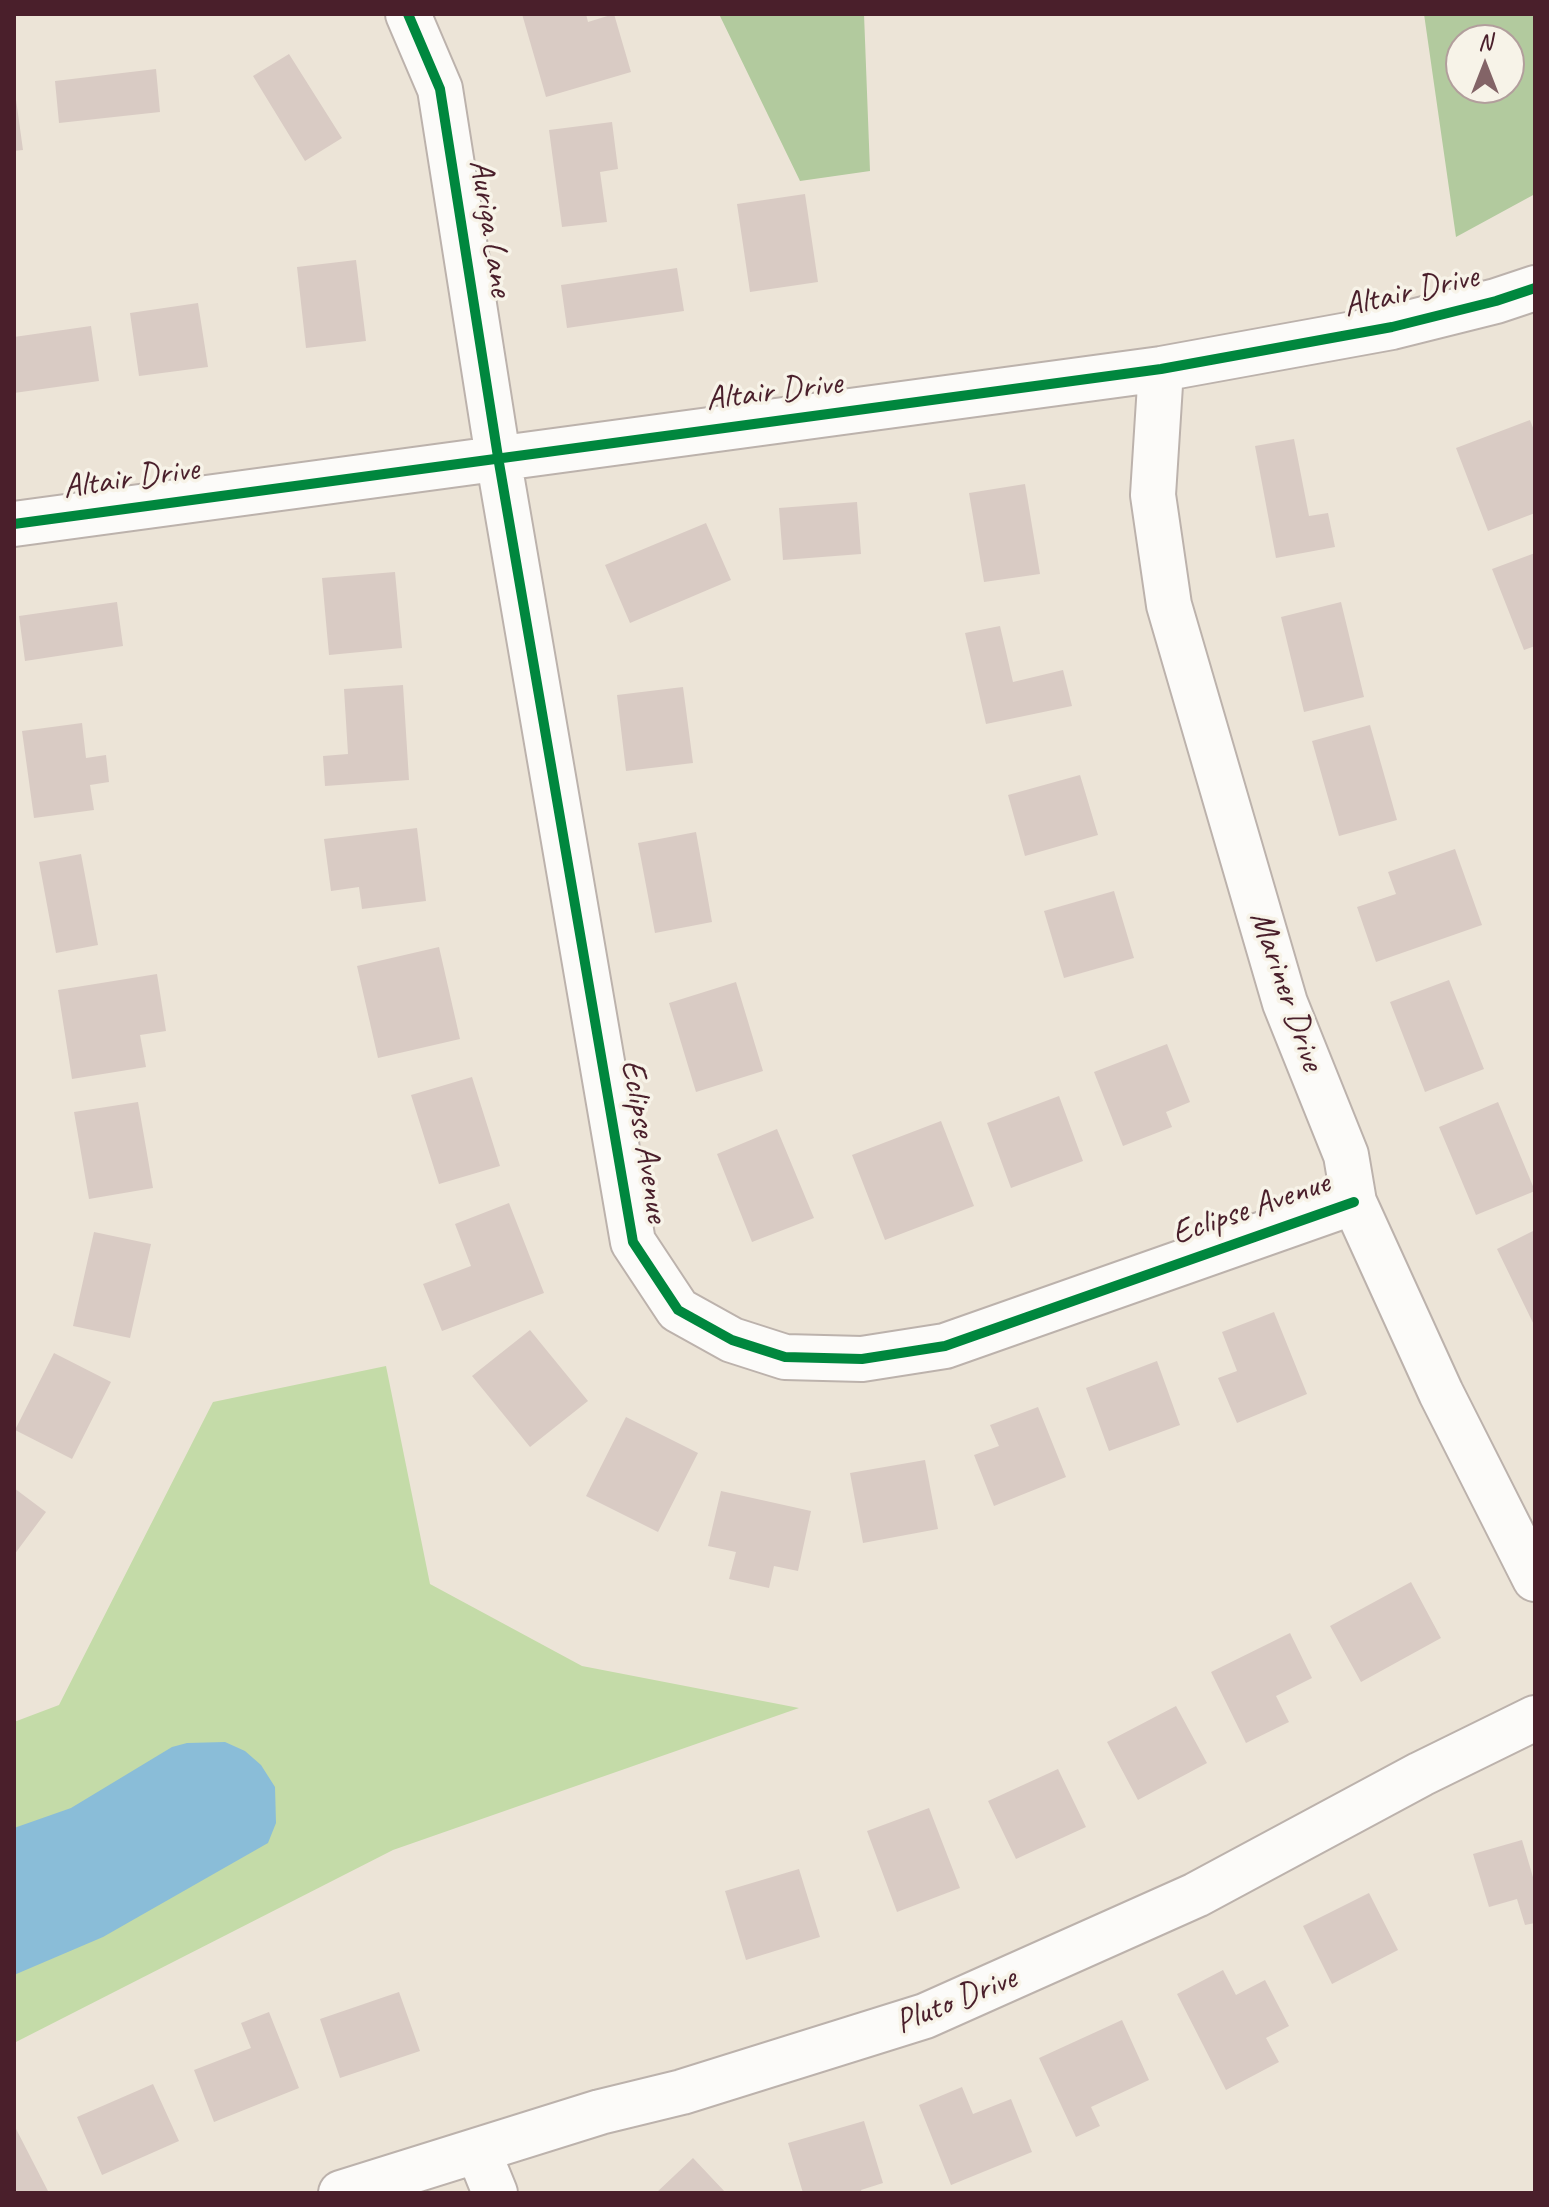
<!DOCTYPE html>
<html>
<head>
<meta charset="utf-8">
<style>
	body { margin:0 }
	#map { position:relative; width:1549px; height:2207px; overflow:hidden; background:#ece4d7; font-family:Caveat,sans-serif }
	canvas { display:block }
	.frame { position:absolute; inset:0; border:16px solid #4a1f2b; pointer-events:none }
	.north { position:absolute; left:1445px; top:24px; width:80px; height:80px; box-sizing:border-box; background:#f7f3e8; border:2px solid #b29e9c; border-radius:50%; rotate:0deg; font-size:22px; font-weight:700; line-height:32px; text-align:center; color:#4a1f2b }
	.north::after { content:''; display:block; margin:auto; width:28px; height:36px; background:#836467; clip-path:polygon(50% 0,100% 100%,50% 72%,0 100%) }
</style>
</head>
<body>
<div id="map">
<canvas width="1549" height="2207"></canvas>
<div class="frame"></div>
<div class="north">N</div>
</div>
<script>
const g = document.querySelector('canvas').getContext('2d');
g.lineJoin = 'round';
function paint(path, color) { g.fillStyle = color; g.fill(path, 'evenodd'); }
const shape = rows => new Path2D(rows.map(r => 'M' + r).join(''));
function stroke(path, color, width, dash) { g.strokeStyle = color; g.lineWidth = width; g.lineCap = dash ? 'butt' : 'round'; g.setLineDash(dash || []); g.stroke(path); }
function label(font, color, halo, rows, align = 'center') {
  g.font = font + ' Caveat,sans-serif'; g.lineWidth = 7; g.setLineDash([]); g.textBaseline = 'middle'; g.strokeStyle = halo; g.fillStyle = color; for (const [text, x, y, turn = 0] of rows) {
    g.save(); g.translate(x, y); g.rotate((+turn || 0) * Math.PI / 180); g.textAlign = isNaN(turn) ? turn : align; if (halo) g.strokeText(text, 0, 0); g.fillText(text, 0, 0); g.restore();
  }
}
const green = shape([
	[386,1366,430,1584,582,1666,799,1708,393,1850,14,2043,14,1722,59,1705,213,1402]
]);
const forest = shape([
	[719,14,864,14,870,171,800,181],
	[1424,14,1535,14,1535,194,1456,237],
	[1461,40,1509,40,1509,88,1461,88]
]);
const water = shape([
	[225,1742,245,1751,261,1765,275,1787,276,1823,268,1843,103,1937,14,1975,14,1828,71,1808,172,1747,187,1743]
]);
const building = shape([
	[522,14,586,14,588,22,614,14,631,72,546,97],
	[289,54,342,138,305,161,253,76],
	[156,69,160,112,59,123,55,81],
	[14,85,23,150,14,151],
	[612,122,618,169,600,172,607,222,562,227,549,130],
	[805,194,818,282,750,292,737,204],
	[356,260,366,341,306,348,297,267],
	[677,268,684,311,567,328,561,285],
	[198,303,208,367,139,376,130,313],
	[91,326,99,381,14,393,14,337],
	[1530,420,1535,433,1535,513,1488,531,1456,448],
	[1294,439,1309,516,1328,513,1335,547,1276,558,1255,446],
	[1025,484,1040,574,984,582,969,493],
	[857,502,861,554,783,560,779,508],
	[706,523,731,580,630,623,605,565],
	[1535,553,1535,646,1524,650,1492,569],
	[395,572,402,648,329,655,322,578],
	[117,602,123,646,25,661,19,616],
	[1341,602,1364,697,1304,712,1281,617],
	[1000,626,1013,682,1063,670,1072,706,986,724,965,633],
	[403,685,409,780,325,786,323,756,348,754,344,689],
	[683,687,693,763,626,771,617,695],
	[82,723,86,758,106,755,109,782,90,785,94,810,34,818,22,731],
	[1370,725,1397,820,1339,836,1312,741],
	[1080,775,1098,835,1025,856,1008,795],
	[417,828,426,901,362,909,359,887,331,891,324,839],
	[696,832,712,922,655,933,638,843],
	[1455,849,1482,925,1376,962,1357,907,1396,894,1388,872],
	[81,854,98,945,56,953,39,862],
	[1114,891,1134,958,1064,978,1044,911],
	[439,947,460,1039,378,1058,357,966],
	[157,974,166,1031,140,1035,146,1067,72,1079,58,990],
	[1449,980,1484,1069,1425,1092,1390,1002],
	[736,982,763,1071,696,1092,669,1003],
	[1167,1044,1190,1102,1166,1112,1172,1127,1123,1146,1094,1072],
	[472,1077,500,1166,439,1184,411,1095],
	[1059,1096,1083,1161,1011,1188,987,1123],
	[138,1102,153,1188,89,1199,74,1112],
	[1498,1102,1535,1191,1476,1215,1439,1127],
	[941,1121,974,1206,885,1240,852,1155],
	[777,1129,814,1218,752,1242,717,1154],
	[509,1203,544,1293,442,1331,423,1284,471,1266,455,1224],
	[1535,1230,1535,1327,1497,1249],
	[94,1232,151,1244,130,1338,73,1326],
	[1274,1312,1307,1394,1237,1423,1218,1378,1237,1371,1222,1332],
	[530,1330,588,1401,530,1447,472,1376],
	[54,1353,111,1382,72,1459,15,1430],
	[1157,1361,1180,1425,1109,1451,1086,1388],
	[1038,1407,1066,1477,994,1506,974,1455,999,1446,990,1425],
	[626,1417,698,1453,658,1532,586,1496],
	[925,1460,938,1529,863,1543,850,1473],
	[14,1488,46,1512,14,1555],
	[721,1491,811,1511,798,1571,774,1566,769,1588,729,1579,736,1552,708,1546],
	[1411,1582,1441,1638,1361,1682,1330,1626],
	[1290,1633,1312,1678,1276,1696,1289,1722,1246,1743,1211,1672],
	[1176,1706,1207,1763,1138,1800,1107,1742],
	[1058,1769,1086,1827,1016,1859,988,1801],
	[929,1808,960,1888,897,1912,867,1831],
	[1522,1840,1535,1884,1535,1923,1525,1925,1517,1899,1489,1907,1473,1854],
	[799,1869,820,1937,746,1960,725,1891],
	[1369,1893,1398,1950,1332,1984,1303,1926],
	[1223,1970,1236,1995,1265,1980,1289,2026,1266,2038,1279,2062,1226,2090,1177,1994],
	[399,1992,420,2051,340,2078,320,2019],
	[269,2012,299,2088,214,2122,194,2070,251,2048,241,2023],
	[1122,2020,1149,2080,1091,2107,1100,2126,1076,2137,1039,2058],
	[153,2084,179,2141,102,2175,77,2117],
	[962,2087,973,2114,1011,2099,1032,2152,951,2185,919,2105],
	[864,2121,883,2183,861,2190,862,2193,803,2193,788,2143],
	[14,2125,49,2193,14,2193],
	[693,2158,726,2193,656,2193]
]);
const minor = shape([
	[408,14,440,89,498,457,633,1242,678,1310,732,1340,785,1357,862,1359,945,1346,1354,1202],
	[1161,369,1153,495,1169,605,1285,1003,1346,1155,1354,1202,1441,1393,1535,1579],
	[14,524,1161,369,1392,327,1496,301,1535,288],
	[478,2151,495,2193],
	[341,2193,600,2112,682,2092,925,2016,1196,1895,1421,1774,1535,1718]
]);
const cycleway = shape([
	[408,14,440,89,498,457,633,1242,678,1310,732,1340,785,1357,862,1359,945,1346,1354,1202],
	[14,524,1161,369,1392,327,1496,301,1535,288]
]);
const streetNames = [
	["Auriga Lane",490,228,81],
	["Altair Drive",1411,292,-13],
	["Altair Drive",774,392,-7],
	["Altair Drive",131,479,-8],
	["Mariner Drive",1286,991,71],
	["Eclipse Avenue",644,1141,81],
	["Eclipse Avenue",1251,1209,-19],
	["Pluto Drive",956,2001,-22]
];
paint(green, '#c4dba8');
paint(forest, '#b2ca9e');
paint(water, '#8abdd8');
paint(building, '#d9cbc4');
stroke(minor, '#bcb2ac', 48);
stroke(minor, '#fcfbf9', 44);
stroke(cycleway, '#00873e', 10);
label('34px', '#4a1f2b', '#f7f3e8', streetNames);
</script>
</body>
</html>
